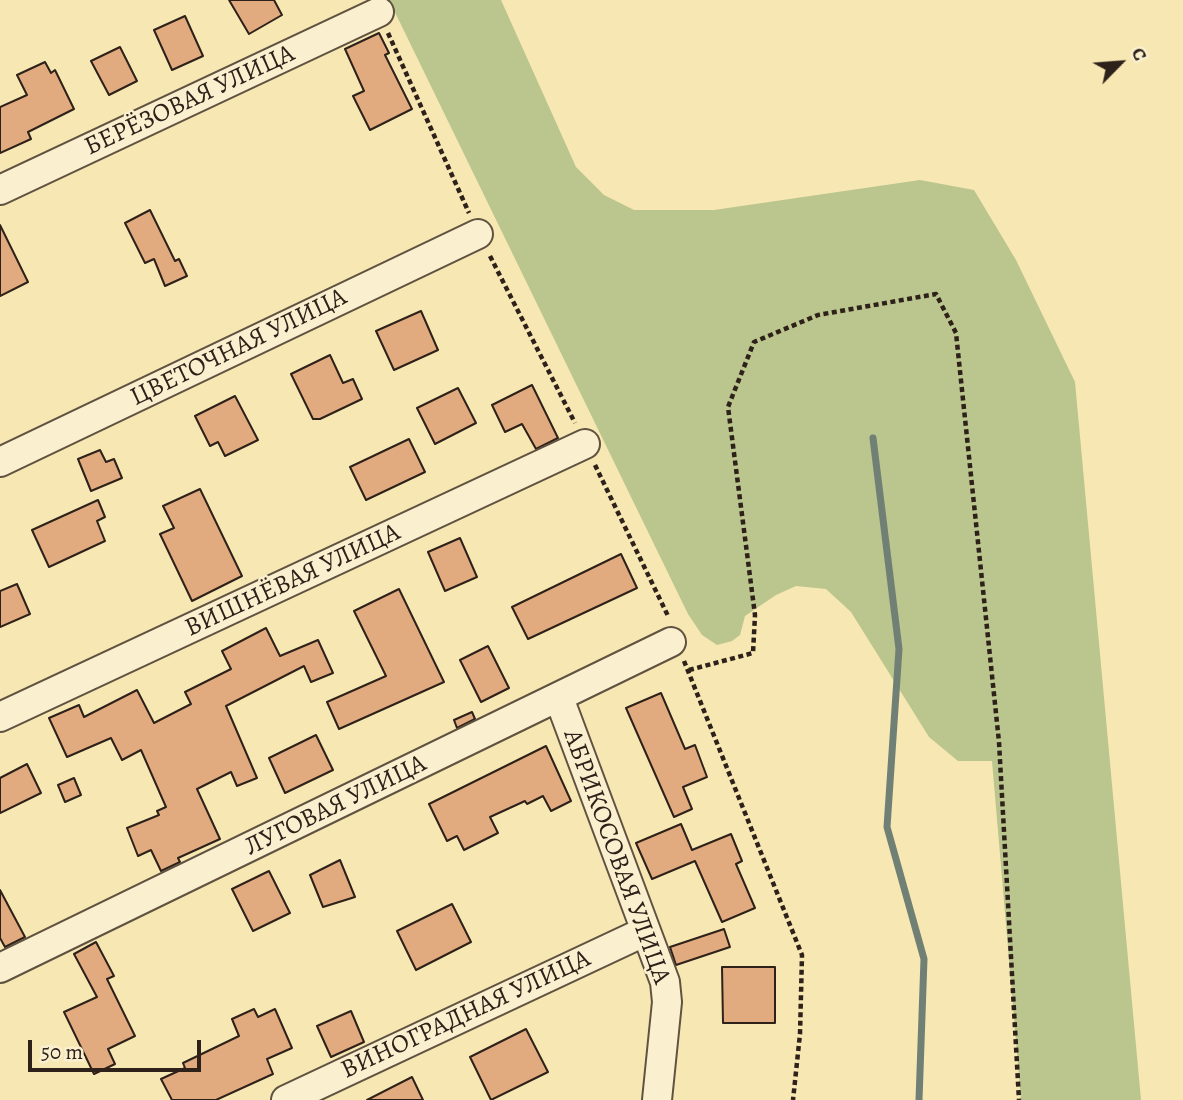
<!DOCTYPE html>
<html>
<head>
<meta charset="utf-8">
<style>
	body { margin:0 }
	#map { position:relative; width:1183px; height:1100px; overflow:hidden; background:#f7e7b3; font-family:Alegreya,serif }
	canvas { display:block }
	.north { position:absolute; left:1085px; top:28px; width:70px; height:70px; -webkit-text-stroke:5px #faefce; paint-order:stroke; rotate:65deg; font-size:19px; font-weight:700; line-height:28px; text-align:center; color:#2d2119 }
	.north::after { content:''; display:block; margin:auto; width:24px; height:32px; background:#2d2119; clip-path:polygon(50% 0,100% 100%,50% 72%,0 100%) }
	.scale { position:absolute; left:28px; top:1040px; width:173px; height:32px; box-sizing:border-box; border:4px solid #2d2119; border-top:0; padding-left:9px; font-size:21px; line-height:24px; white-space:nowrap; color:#2d2119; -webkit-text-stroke:5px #faefce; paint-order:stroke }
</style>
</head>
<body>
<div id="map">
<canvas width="1183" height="1100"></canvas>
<div class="north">С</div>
<div class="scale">50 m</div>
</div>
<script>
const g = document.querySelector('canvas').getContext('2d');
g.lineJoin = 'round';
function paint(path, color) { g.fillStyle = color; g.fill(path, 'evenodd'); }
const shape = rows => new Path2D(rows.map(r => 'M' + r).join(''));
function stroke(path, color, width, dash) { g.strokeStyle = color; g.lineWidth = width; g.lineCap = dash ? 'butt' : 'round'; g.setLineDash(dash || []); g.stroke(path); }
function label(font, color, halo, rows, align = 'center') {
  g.font = font + ' Alegreya,serif'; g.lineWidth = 5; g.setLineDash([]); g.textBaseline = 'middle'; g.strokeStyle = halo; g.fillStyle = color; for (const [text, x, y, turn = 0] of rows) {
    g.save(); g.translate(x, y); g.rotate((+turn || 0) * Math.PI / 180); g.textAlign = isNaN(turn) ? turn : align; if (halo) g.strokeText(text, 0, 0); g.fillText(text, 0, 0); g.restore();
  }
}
const green = shape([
	[389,0,501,0,576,167,604,195,634,210,714,210,920,180,974,190,1016,260,1075,382,1141,1100,1021,1100,992,761,958,761,929,737,851,612,826,589,796,586,776,595,745,616,740,635,732,641,717,645,702,635,688,614]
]);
const stream = shape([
	[873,438,899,649,887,827,924,959,919,1100]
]);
const building = shape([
	[229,0,274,0,282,15,249,34,229,0],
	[185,16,203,56,172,70,154,30,185,16],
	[379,33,389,53,385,55,412,109,370,130,353,96,364,91,345,49,379,33],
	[120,47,137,81,109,95,91,61,120,47],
	[45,62,51,73,55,70,74,109,28,132,31,139,0,153,0,107,27,95,17,75,45,62],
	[150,210,175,261,179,259,187,276,165,286,154,259,145,263,125,223,150,210],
	[0,225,28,282,0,296,0,225],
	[421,311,438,350,394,370,376,331,421,311],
	[330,355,343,383,353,379,362,399,320,419,313,419,291,374,330,355],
	[532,385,558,438,536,449,522,424,505,432,492,405,532,385],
	[458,388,476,423,435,444,417,408,458,388],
	[235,396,258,440,225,456,218,442,210,446,195,416,235,396],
	[409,439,425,472,366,500,350,467,409,439],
	[100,450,106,462,114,459,122,478,91,491,78,459,100,450],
	[200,489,242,576,192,601,160,534,174,528,163,506,200,489],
	[98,500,105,517,97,521,105,541,49,567,32,530,98,500],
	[460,538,477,577,445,591,428,552,460,538],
	[621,554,637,588,528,639,512,607,621,554],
	[17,584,30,614,0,627,0,591,17,584],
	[399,589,444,682,339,729,327,702,386,676,354,611,399,589],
	[266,628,280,656,318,640,333,673,311,682,304,666,226,706,257,778,237,786,231,772,197,789,220,839,178,858,180,862,161,871,151,850,138,856,127,828,159,815,157,811,166,807,141,750,122,760,111,738,67,757,49,718,79,705,84,717,137,690,154,723,191,704,185,692,231,669,222,651,266,628],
	[488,646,509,688,481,702,460,660,488,646],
	[661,693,685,749,695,745,707,777,683,787,692,809,674,817,626,708,661,693],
	[472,712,475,719,457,728,454,720,472,712],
	[316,735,333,770,285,793,269,758,316,735],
	[546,746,571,801,551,811,543,796,527,804,525,801,490,817,498,833,464,850,457,836,447,841,429,804,546,746],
	[27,764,41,793,0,813,0,778,27,764],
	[74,778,81,795,65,802,58,785,74,778],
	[681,824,692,850,731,834,742,861,736,864,755,908,722,922,695,861,652,879,636,843,681,824],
	[340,860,355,897,323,907,310,875,340,860],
	[269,871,290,913,253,931,232,889,269,871],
	[0,890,25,937,5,947,0,938,0,890],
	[452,904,471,942,416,970,397,931,452,904],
	[724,929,730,947,676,965,670,947,724,929],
	[96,942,114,976,107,979,135,1036,108,1049,115,1064,94,1074,64,1012,97,997,74,954,96,942],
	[722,967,775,967,775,1023,723,1023,722,967],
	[254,1009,258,1017,275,1009,292,1048,267,1059,273,1074,216,1100,172,1100,161,1079,185,1068,183,1063,239,1036,232,1019,254,1009],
	[351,1011,364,1042,331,1057,317,1026,351,1011],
	[526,1029,548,1072,491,1100,470,1057,526,1029],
	[412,1077,423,1100,367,1100,412,1077]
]);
const path = shape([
	[388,33,469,213],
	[490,256,575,423],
	[595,465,669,618],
	[684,661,802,955,800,1034,793,1100],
	[689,670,753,653,755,615,728,407,754,342,818,315,936,294,956,333,999,742,1019,1100]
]);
const minor = shape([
	[0,190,379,12],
	[0,462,478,234],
	[559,698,665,982,667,1002,657,1100],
	[0,717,585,444],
	[0,968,671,642],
	[286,1100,646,931]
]);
const streetNames = [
	["БЕРЁЗОВАЯ УЛИЦА",190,101,-25],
	["ЦВЕТОЧНАЯ УЛИЦА",239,348,-26],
	["ВИШНЁВАЯ УЛИЦА",293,581,-25],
	["ЛУГОВАЯ УЛИЦА",336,806,-26],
	["АБРИКОСОВАЯ УЛИЦА",616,857,70],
	["ВИНОГРАДНАЯ УЛИЦА",466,1015,-25]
];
paint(green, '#bbc58e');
stroke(stream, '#718075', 7);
paint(building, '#e1ab7f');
stroke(building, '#2d2119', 2);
stroke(minor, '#605240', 32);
stroke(path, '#2d2119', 4.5, [5, 3.5]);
stroke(minor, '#faefce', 28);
label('26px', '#2d2119', '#faefce', streetNames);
</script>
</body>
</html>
